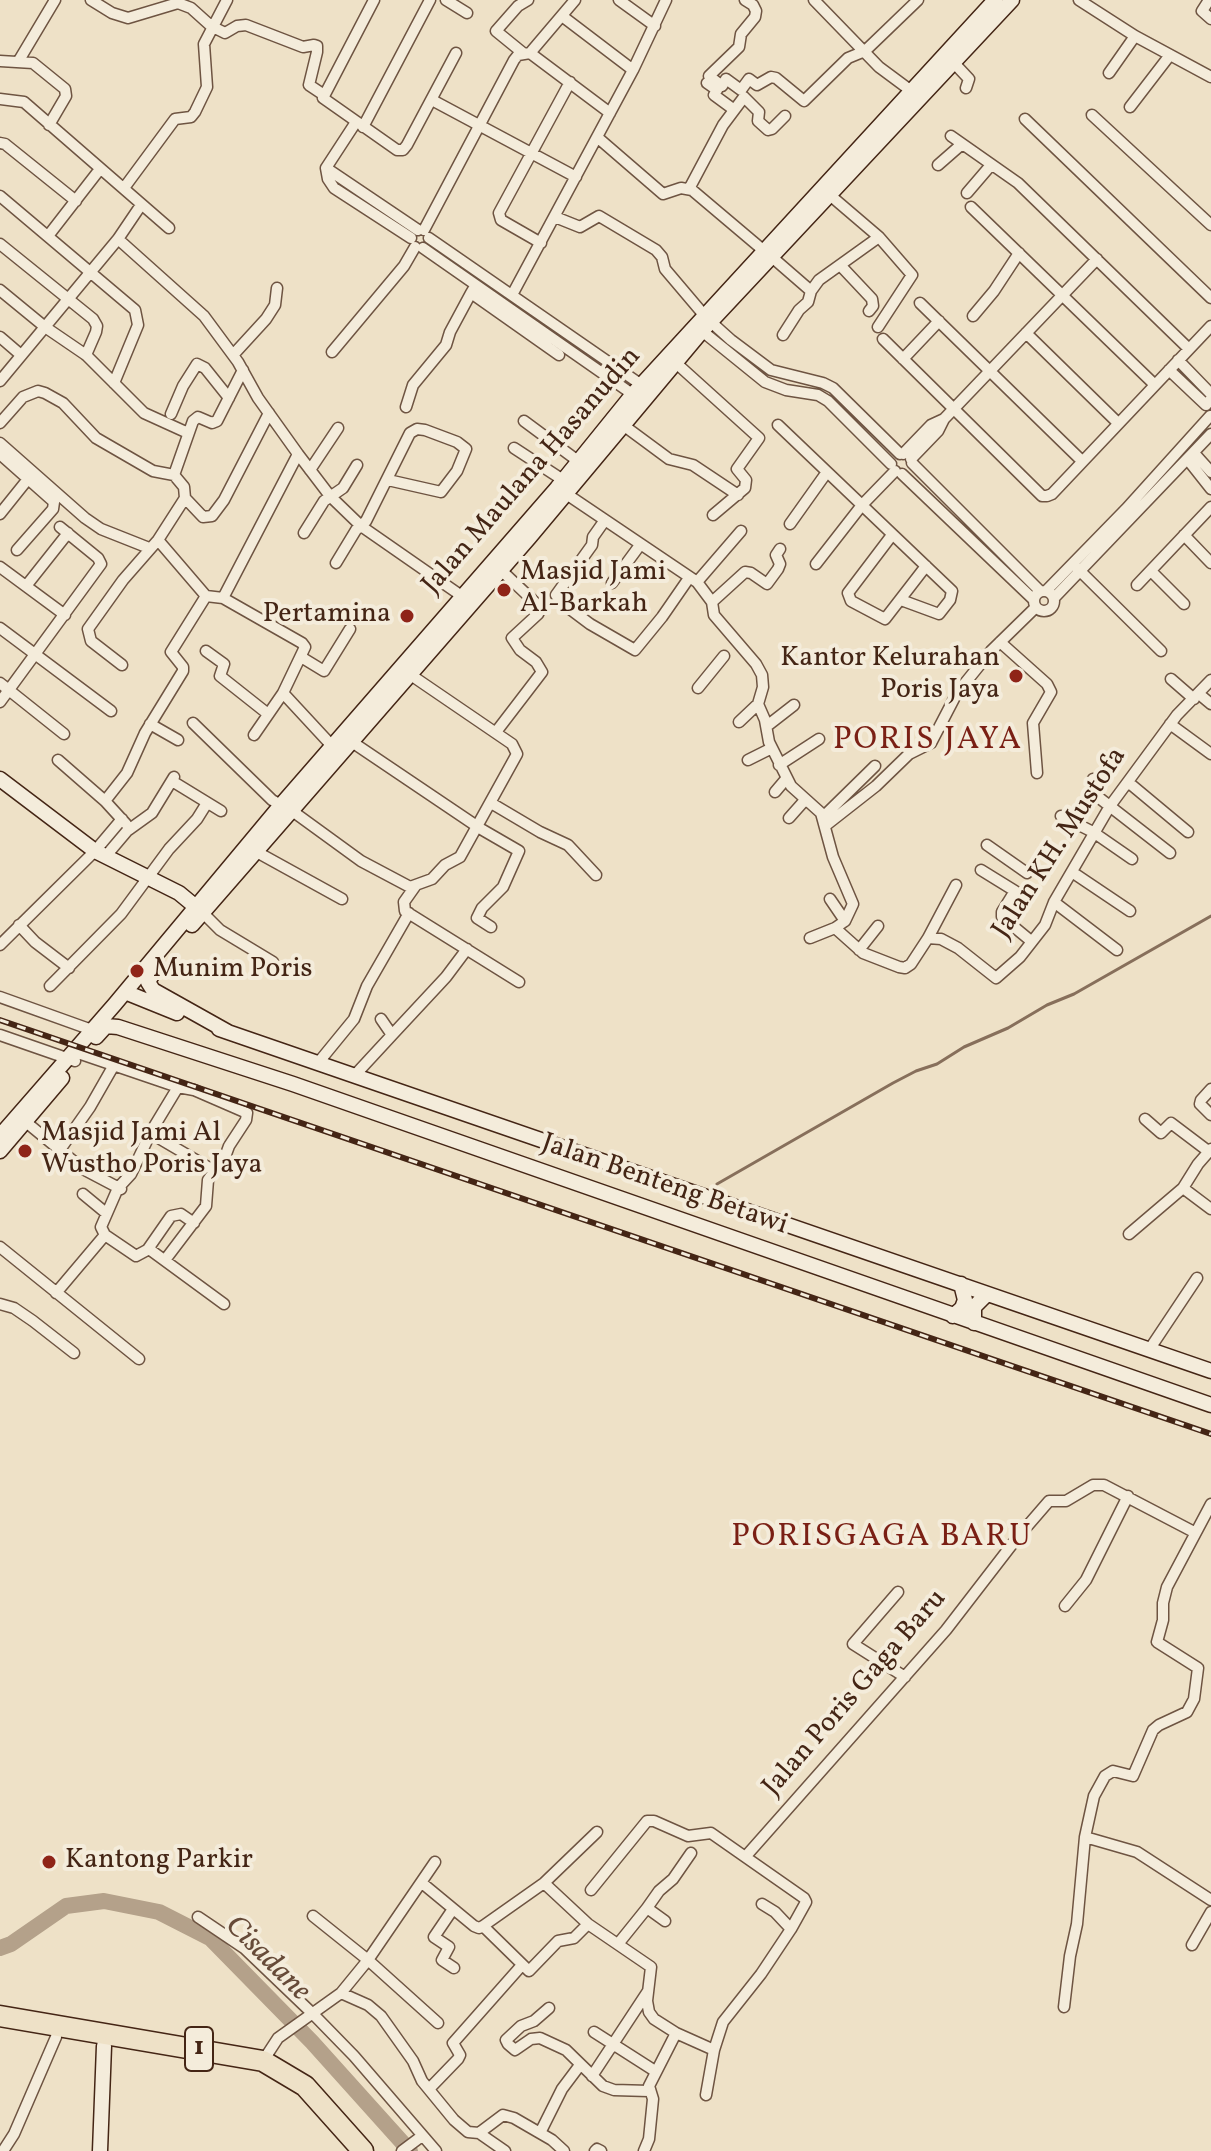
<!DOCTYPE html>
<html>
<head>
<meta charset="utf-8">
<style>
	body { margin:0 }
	canvas { display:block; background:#eee1c7 }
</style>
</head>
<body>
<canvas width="1211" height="2151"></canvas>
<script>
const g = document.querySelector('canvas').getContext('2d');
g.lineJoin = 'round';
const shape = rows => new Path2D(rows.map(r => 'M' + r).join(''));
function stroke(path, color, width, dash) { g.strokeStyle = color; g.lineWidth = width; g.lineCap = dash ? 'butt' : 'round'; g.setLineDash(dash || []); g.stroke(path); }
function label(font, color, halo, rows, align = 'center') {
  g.font = font + ' Vollkorn,serif'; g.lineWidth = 8; g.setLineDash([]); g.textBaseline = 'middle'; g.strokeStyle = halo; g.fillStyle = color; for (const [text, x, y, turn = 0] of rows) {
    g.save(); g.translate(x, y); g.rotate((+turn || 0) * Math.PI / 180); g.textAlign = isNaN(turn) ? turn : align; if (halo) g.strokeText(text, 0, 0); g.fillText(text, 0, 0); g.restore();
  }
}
const stream = shape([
	[717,1184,893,1083,916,1071,937,1064,964,1047,1008,1028,1047,1005,1074,994,1211,916]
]);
const river = shape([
	[0,1948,11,1944,66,1906,104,1901,159,1912,210,1938,312,2042,410,2151]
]);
const street = shape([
	[91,0,112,13,128,18,178,3,191,8,211,26,225,33,237,26,246,25,303,47,314,45,317,46,317,52,309,85,324,95],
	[374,0,323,98,397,150,403,150,407,145,456,53],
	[446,0,467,13],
	[619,0,655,26],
	[745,0,753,5,756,11,755,17,741,34,739,47,709,76,722,86,726,79,741,90,749,79,757,85,771,77,776,78,804,101,848,58,865,51,918,0],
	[814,0,879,67,910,90],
	[1079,0,1135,36,1211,77],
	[1209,0,1202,11,1211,19],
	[562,16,633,70],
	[523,53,496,31,518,6,528,0],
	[530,53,610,113],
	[0,61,33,63,65,89,66,96,49,125],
	[18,62,55,0],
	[954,63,969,79,966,88],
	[1109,73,1135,36],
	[707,83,717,90,714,95,733,109],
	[0,99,24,102,169,228],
	[432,100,576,177],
	[1130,107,1170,55],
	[1092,115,1211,225],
	[1025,119,1211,298],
	[363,127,430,0],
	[951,136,1018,183,1189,349],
	[597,137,663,194,681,188,692,190,763,250],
	[0,143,5,144,76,201],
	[938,165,962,144],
	[326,168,328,179,334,188,411,238],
	[326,168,418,230],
	[326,168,356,122],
	[124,188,175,119,191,117,195,112,207,87,204,44,227,0],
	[689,189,723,125,744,97,759,112,758,121,768,130,772,129,785,116],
	[967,193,991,165],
	[0,196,135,310,138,325,114,383],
	[831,196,879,237,912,275,878,327],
	[971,207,1155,385],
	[555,217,580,227,599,216,656,250,662,257,665,269,704,315],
	[424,230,514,60,518,55,530,53,575,0],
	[48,236,100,169],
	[429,238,646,388],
	[118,239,204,316,238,362,258,398,298,454,330,496,361,526,466,599],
	[541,243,501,220,499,213,570,82],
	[0,244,93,319,97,326,96,332,86,355],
	[423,248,638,398],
	[773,258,811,291,819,280,879,237],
	[840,265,872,299,873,306,869,311],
	[474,288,471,293,559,355],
	[0,290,45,327,86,355,144,413,188,433],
	[512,295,633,70,666,0],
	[920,303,1082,461],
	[973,316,994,291,1019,253],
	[711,322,731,340,771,370,823,383,833,388,900,454],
	[702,331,765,382,786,390,818,395,828,401,891,464],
	[1026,333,1118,423],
	[783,335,799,310,808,302,811,291],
	[0,337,21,355],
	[883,339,1042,496,1047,496,1052,494,1211,326],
	[332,352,404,266,415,247],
	[233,355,266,319,275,305,277,288],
	[903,359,939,321],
	[1178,360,1211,394],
	[676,363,759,438,737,469,746,480,745,488,713,515],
	[1169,370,1206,405,1211,399],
	[0,381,118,239,141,205],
	[406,407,413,385,446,345,450,332,471,293],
	[171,414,183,386,197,364,205,368,229,398],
	[524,421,578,461],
	[0,423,23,397,38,391,45,393,63,403,96,438,153,471,174,475],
	[623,425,669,459,693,465,738,495],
	[778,425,952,591,950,600,939,614,901,600],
	[0,443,85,518,101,529,149,548],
	[514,448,563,480],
	[1194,453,1211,472],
	[0,454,54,502,53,509,17,550],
	[903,454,931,425,944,419],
	[911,459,938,431,944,419,1097,259],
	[1188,460,1211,489],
	[912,463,1040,591],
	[310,470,338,428],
	[902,474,1034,600],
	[562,491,697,582,712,602,714,615,756,664,762,675,763,687,758,704,765,720,769,742,791,786,821,813,833,857,853,904,845,921,835,928,810,938],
	[185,498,203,517,212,516,224,500,269,413],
	[0,514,28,479],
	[605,520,593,537,592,545,556,595,562,603,590,624,635,650,662,617,689,578],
	[790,524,827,472],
	[304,533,324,501,343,488,357,465],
	[892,535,848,593,851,601,885,619,926,566],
	[1184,535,1211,563],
	[158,540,206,596],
	[336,563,356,530,366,521,410,433,417,429,425,430,457,442,466,449,457,471,441,492,388,480],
	[816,564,862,505,895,471],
	[0,567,65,615],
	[1077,568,1161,651],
	[1151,571,1184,604],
	[697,582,741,531],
	[612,583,640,545],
	[1137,585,1211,507],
	[26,586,68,533],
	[1047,590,1126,509,1210,416],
	'1034 601a10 10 0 1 1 20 0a10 10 0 1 1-20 0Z',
	[223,598,298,454],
	[1054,598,1211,434],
	[712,602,745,572,751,573,767,584,778,569,780,564,776,555,780,549],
	[0,628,111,711],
	[1000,642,1047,684,1051,692,1033,723,1037,773],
	[206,651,224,664,220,676,268,714],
	[301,657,324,671,350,629],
	[122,665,91,641,88,629,123,580,158,540,185,498,184,487,174,475,193,421,198,417,212,423,217,421,243,370],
	[1171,679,1194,699],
	[0,683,64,734],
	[698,688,724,656],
	[283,693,333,747],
	[1199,694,1211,704],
	[0,702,101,564,98,558,60,527],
	[739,722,758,704],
	[193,723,272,800,295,813,361,861,410,887,432,879,445,865,460,857,517,754,512,744,405,671],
	[150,724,178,740],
	[1170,724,1211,754],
	[767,726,794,705],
	[496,732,542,672,536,662,520,650,512,638,538,614,541,608,501,570],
	[352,742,481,829,519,851,503,887,482,908,477,918,491,927],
	[58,760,105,801,126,824],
	[748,760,772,748],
	[779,765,819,739],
	[1093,779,1094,792,1098,797,1170,853],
	[172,781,221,811],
	[1128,782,1188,832],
	[775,792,786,779],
	[105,801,127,773,145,733,183,671,183,667,171,652,206,596,223,598,302,643,305,647,283,693,254,735],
	[491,803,540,832,568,845,596,875],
	[1061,816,1093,832,1132,859],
	[823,817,875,766],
	[789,818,805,800],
	[825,826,876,786,909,754,931,743,957,693,991,651,1036,607],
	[987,845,1027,873],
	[255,851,342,899],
	[105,857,127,831,152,813,174,777],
	[981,870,1015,891,1002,912,1002,917,1031,941],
	[1072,872,1130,911],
	[416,885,404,902,405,911,519,982],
	[830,899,845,921],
	[1054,902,1117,950],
	[202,912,220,930,273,962],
	[19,925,35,942,69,968],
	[835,928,863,953,899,967,905,968,911,964,928,938,941,939,958,948,996,978,1020,957,1045,925,1054,902,1110,806,1177,715,1211,680],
	[928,938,956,885],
	[0,945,95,851,122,819],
	[859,950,878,926],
	[50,986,121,914,169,849,197,819,207,803],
	[0,997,92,1030],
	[0,1035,75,1061],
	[392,1035,446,977,467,949],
	[81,1054,178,1087],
	[318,1063,354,1019,367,986,409,913],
	[355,1075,392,1035,381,1019],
	[1211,1089,1201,1100,1200,1104,1211,1115],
	[21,1118,83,1169,121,1189],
	[1145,1119,1161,1133,1171,1123,1208,1151],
	[150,1133,213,1170,225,1157,229,1146,246,1120,247,1113,194,1090,178,1087,152,1130,131,1174,118,1188,101,1227,105,1235,136,1256,149,1249,224,1304],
	[59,1151,90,1107,114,1065],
	[1183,1188,1211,1209],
	[83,1194,106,1213],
	[1129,1234,1183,1188,1198,1164,1211,1149],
	[0,1247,139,1359],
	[148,1249,171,1216,181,1214,194,1223],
	[165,1260,206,1206,208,1180,216,1169],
	[56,1293,105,1235],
	[0,1304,14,1308,33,1321,74,1353],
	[1149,1350,1197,1278],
	[1211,1504,1167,1587,1163,1603,1163,1620,1157,1642,1198,1668,1194,1699,1187,1712,1159,1725,1153,1730,1133,1776,1113,1771,1105,1776,1094,1796,1085,1837,1137,1852,1211,1900],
	[898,1592,853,1644,905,1677],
	[1065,1606,1086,1580,1128,1496],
	[746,1856,946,1630,1017,1538,1049,1501,1066,1501,1093,1485,1104,1485,1194,1532],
	[422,1883,474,1926,479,1928,483,1926,529,1971,558,1941,574,1938,588,1924],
	[544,1883,588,1924,651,1967,647,2001,649,2012,654,2019,676,2033,714,2050],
	[591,1890,647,1821,654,1821,688,1836,711,1833,804,1898,806,1902,791,1929,761,1974,723,2022,714,2050,706,2095],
	[762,1904,775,1912,791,1929],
	[647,1908,659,1891,673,1879,691,1853],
	[453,1909,434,1937,449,1947,442,1960,454,1968],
	[313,1916,368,1960,438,2023],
	[198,1917,244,1948,314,2015,354,2056,436,2151],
	[483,1926,544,1883,597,1832],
	[618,1944,647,1908,665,1921],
	[1192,1945,1211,1912],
	[341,1993,368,2005,381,2016,413,2061,422,2081,454,2120,468,2132,479,2133,505,2151],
	[1064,2007,1070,1956,1077,1924,1085,1837],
	[549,2008,534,2021,521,2026,506,2040,508,2044,515,2050,531,2039,540,2038,566,2050,603,2086,614,2090,649,2091],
	[594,2032,655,2071],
	[263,2061,278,2038,341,1993,368,1960,435,1862],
	[592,2076,648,1991],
	[429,2089,458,2059,460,2055,453,2043,522,1965],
	[479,2133,503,2115,514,2118,552,2140,564,2151],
	[540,2133,562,2089,580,2065],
	[3,2151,14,2134,56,2037],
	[402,2151,422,2136],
	[595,2151,597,2149,601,2151],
	[644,2151,649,2139,653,2099,649,2086,676,2033]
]);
const secondary = shape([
	[0,779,95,851,179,893,202,912],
	[192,925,529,538,702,331,1012,0],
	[158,965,148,982,153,990,228,1032],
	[125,992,177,1013],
	[219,1029,1211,1371],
	[96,1037,106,1026,118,1027,293,1084,1211,1405],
	[0,1136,115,1004,281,805,557,488,633,394,995,0],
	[0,1151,62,1078],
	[953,1316,962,1308,965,1300,961,1284],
	[974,1323,974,1307,987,1294],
	[100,2151,104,2046]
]);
const highway = shape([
	[0,2016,263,2061,305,2086,363,2151]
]);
const rail = shape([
	[0,1020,1211,1434]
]);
const markers = [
	[504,590,8,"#8f2418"],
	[407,616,8,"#8f2418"],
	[1016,676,8,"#8f2418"],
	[137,971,8,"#8f2418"],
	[25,1151,8,"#8f2418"],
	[49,1862,8,"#8f2418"]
];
const shields = [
	[199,2049,28]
];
const shieldNames = [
	["1",199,2049]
];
const streetNames = [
	["Jalan Maulana Hasanudin",533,472,-49],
	["Jalan KH. Mustofa",1061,844,-57],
	["Jalan Benteng Betawi",664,1186,19],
	["Jalan Poris Gaga Baru",856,1694,-49]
];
const poiNames = [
	["Masjid Jami",520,574],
	["Al-Barkah",520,606],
	["Pertamina",391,616,"right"],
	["Kantor Kelurahan",1000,660,"right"],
	["Poris Jaya",1000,692,"right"],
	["Munim Poris",153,971],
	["Masjid Jami Al",41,1135],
	["Wustho Poris Jaya",41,1167],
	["Kantong Parkir",65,1862]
];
const waterNames = [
	["Cisadane",266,1960,45]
];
const quarterNames = [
	["PORIS JAYA",928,742],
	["PORISGAGA BARU",882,1539]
];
stroke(stream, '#876f5b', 3);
stroke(river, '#b4a18a', 16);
stroke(street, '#6e5442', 13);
stroke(secondary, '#442515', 17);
stroke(highway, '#442515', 23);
stroke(street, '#f4ecdb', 10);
stroke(secondary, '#f4ecdb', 14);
stroke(highway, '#eee1c7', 20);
stroke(rail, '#442515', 6);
stroke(rail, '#f4ecdb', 3, [9]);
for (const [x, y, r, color] of markers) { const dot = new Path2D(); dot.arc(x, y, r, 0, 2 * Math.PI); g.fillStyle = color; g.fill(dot); stroke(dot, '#f4ecdb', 3); }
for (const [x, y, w] of shields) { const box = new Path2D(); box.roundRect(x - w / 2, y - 22, w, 44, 6); g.fillStyle = '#f4ecdb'; g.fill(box); stroke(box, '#442515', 2); }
label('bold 26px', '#442515', null, shieldNames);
label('28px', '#442515', '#f4ecdb', streetNames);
label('28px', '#442515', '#f4ecdb', poiNames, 'left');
label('italic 30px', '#664a38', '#f4ecdb', waterNames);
g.letterSpacing = '2px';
label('32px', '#7a1f14', '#f4ecdb', quarterNames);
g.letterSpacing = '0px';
</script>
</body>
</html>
